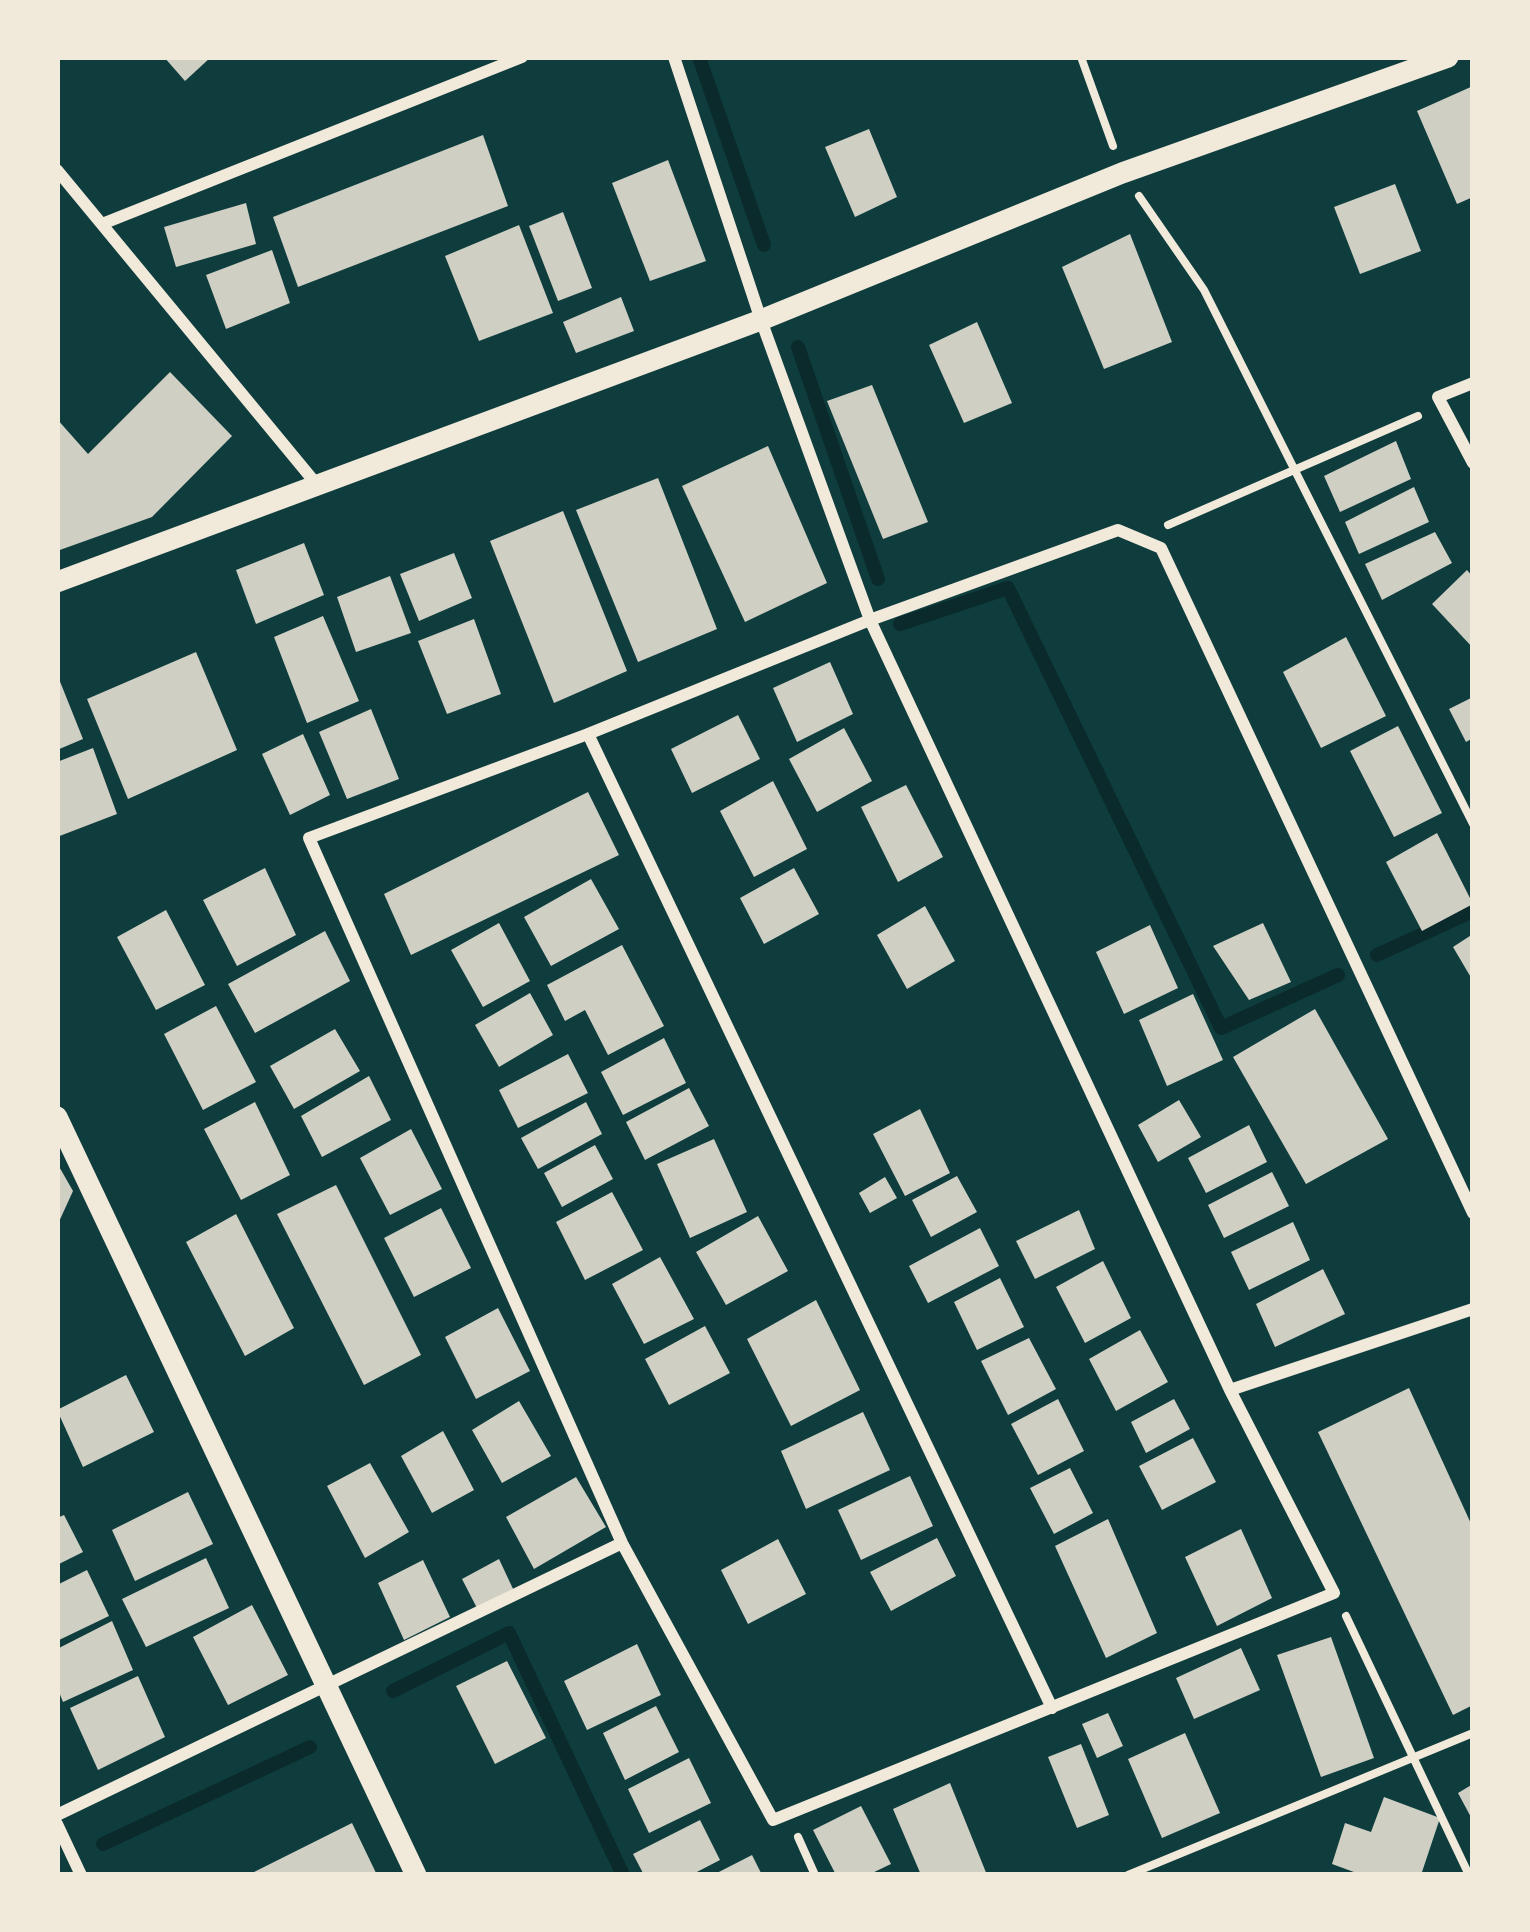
<!DOCTYPE html>
<html>
<head>
<meta charset="utf-8">
<style>
	body { margin:0 }
	#map { position:relative; width:1530px; height:1932px; overflow:hidden; background:#0f3d3e; font-family:Mulish,sans-serif }
	canvas { display:block }
	.frame { position:absolute; inset:0; border:60px solid #f1e9da; pointer-events:none }
</style>
</head>
<body>
<div id="map">
<canvas width="1530" height="1932"></canvas>
<div class="frame"></div>
</div>
<script>
const g = document.querySelector('canvas').getContext('2d');
g.lineJoin = 'round';
const shape = rows => new Path2D(rows.map(r => 'M' + r).join(''));
function stroke(path, color, width, dash) { g.strokeStyle = color; g.lineWidth = width; g.lineCap = dash ? 'butt' : 'round'; g.setLineDash(dash || []); g.stroke(path); }
function paint(path, color) { g.fillStyle = color; g.fill(path, 'evenodd'); }
const stream = shape([
	[699,57,764,245],
	[798,347,878,579],
	[900,624,1008,588,1221,1028,1338,975],
	[1377,955,1473,911],
	[393,1691,509,1633,623,1875],
	[103,1844,310,1747]
]);
const building = shape([
	[164,57,211,57,185,81],
	[1473,86,1473,197,1457,204,1417,111],
	[869,129,897,197,855,217,825,147],
	[483,135,508,206,298,287,273,217],
	[668,160,706,261,650,281,612,183],
	[1395,184,1421,251,1360,274,1334,207],
	[246,203,256,244,176,267,164,227],
	[563,212,592,288,558,301,529,226],
	[519,225,553,313,479,341,445,256],
	[1130,234,1172,342,1104,369,1062,267],
	[272,250,290,303,226,329,206,275],
	[621,297,634,331,576,353,563,322],
	[977,322,1012,403,964,423,929,345],
	[170,372,232,436,152,517,57,551,57,419,88,454],
	[872,385,928,522,883,539,827,401],
	[1396,441,1411,479,1340,512,1324,476],
	[768,446,827,583,745,622,682,486],
	[658,478,717,629,638,662,576,510],
	[1414,487,1429,522,1359,554,1345,522],
	[563,511,627,671,554,703,490,541],
	[1435,532,1452,563,1382,600,1365,564],
	[304,543,324,595,256,624,236,570],
	[454,553,472,598,419,621,400,574],
	[1467,570,1473,577,1473,648,1432,604],
	[390,576,411,633,356,652,337,597],
	[323,616,359,701,307,723,274,637],
	[474,619,501,694,447,714,418,641],
	[1346,637,1386,716,1321,748,1283,672],
	[196,652,237,750,128,799,87,699],
	[830,662,853,714,797,742,773,688],
	[57,674,83,739,57,750],
	[1473,697,1473,738,1466,742,1449,709],
	[371,709,399,779,347,799,319,732],
	[738,715,760,759,692,793,671,749],
	[1398,726,1442,813,1394,837,1350,751],
	[844,728,872,781,817,812,789,759],
	[303,734,330,795,290,815,262,754],
	[93,748,117,814,57,837,57,762],
	[773,781,807,849,754,877,720,811],
	[906,785,943,857,898,882,861,807],
	[588,792,619,855,411,955,384,894],
	[1437,833,1473,904,1422,931,1386,862],
	[265,868,296,935,237,966,203,900],
	[794,868,819,914,764,944,740,898],
	[591,879,619,929,551,966,524,917],
	[925,906,955,961,907,989,877,935],
	[166,910,205,985,156,1010,117,937],
	[499,923,530,981,483,1007,451,950],
	[1263,923,1291,982,1249,1000,1213,946],
	[1150,925,1178,988,1124,1014,1096,952],
	[325,931,350,981,255,1033,228,984],
	[1473,934,1473,981,1453,947],
	[622,945,664,1026,608,1055,585,1010,565,1021,547,985],
	[530,993,553,1035,499,1067,475,1025],
	[1193,994,1223,1060,1167,1086,1139,1020],
	[216,1006,256,1082,203,1110,164,1034],
	[1315,1009,1388,1139,1306,1184,1233,1057],
	[335,1029,360,1071,294,1109,270,1066],
	[664,1038,686,1083,623,1115,601,1072],
	[568,1054,588,1093,518,1128,499,1090],
	[369,1076,391,1120,322,1157,301,1116],
	[689,1088,709,1126,645,1160,626,1122],
	[1179,1100,1201,1137,1158,1162,1138,1125],
	[255,1102,290,1175,241,1200,204,1129],
	[586,1102,602,1134,538,1169,521,1138],
	[920,1109,950,1173,905,1196,873,1134],
	[1249,1125,1267,1162,1206,1193,1188,1158],
	[411,1129,442,1189,390,1215,360,1158],
	[714,1139,747,1212,690,1238,657,1164],
	[595,1145,613,1179,562,1207,544,1173],
	[57,1163,73,1191,57,1226],
	[1272,1172,1289,1206,1224,1238,1208,1205],
	[957,1176,977,1212,931,1237,912,1200],
	[885,1177,897,1198,870,1213,859,1193],
	[336,1185,421,1355,364,1385,277,1214],
	[612,1192,643,1250,585,1280,556,1222],
	[441,1208,471,1268,414,1297,384,1238],
	[1079,1210,1095,1249,1035,1279,1016,1241],
	[236,1214,294,1328,245,1356,186,1242],
	[758,1216,788,1271,726,1305,696,1252],
	[1293,1222,1310,1260,1249,1290,1231,1252],
	[980,1228,999,1266,928,1303,909,1266],
	[660,1257,694,1319,644,1344,612,1284],
	[1103,1261,1131,1318,1085,1343,1056,1287],
	[1323,1269,1345,1314,1275,1347,1256,1304],
	[1000,1278,1024,1327,977,1350,954,1302],
	[816,1300,860,1390,791,1426,747,1339],
	[498,1308,530,1371,476,1399,445,1337],
	[705,1326,730,1373,669,1405,645,1359],
	[1140,1330,1168,1382,1116,1411,1089,1359],
	[1029,1338,1056,1389,1008,1415,981,1361],
	[126,1375,154,1432,83,1467,57,1410],
	[1409,1388,1473,1528,1473,1705,1453,1715,1318,1432],
	[1058,1399,1084,1451,1038,1475,1011,1424],
	[1174,1399,1190,1429,1146,1453,1131,1422],
	[519,1401,551,1456,502,1483,472,1430],
	[863,1412,890,1470,806,1509,781,1451],
	[443,1431,474,1490,432,1513,401,1456],
	[1193,1438,1216,1482,1162,1510,1139,1466],
	[370,1463,409,1532,365,1558,327,1486],
	[1070,1468,1093,1513,1054,1534,1030,1488],
	[910,1476,933,1526,861,1560,838,1510],
	[576,1477,606,1527,534,1569,506,1517],
	[188,1492,213,1544,135,1581,112,1530],
	[64,1515,83,1552,57,1565,57,1518],
	[1108,1519,1157,1633,1106,1658,1055,1546],
	[1241,1529,1272,1598,1217,1626,1185,1557],
	[937,1538,956,1576,891,1611,870,1572],
	[778,1539,806,1594,748,1624,721,1570],
	[206,1558,229,1608,146,1647,122,1599],
	[499,1559,514,1591,478,1610,462,1579],
	[423,1560,450,1617,404,1640,378,1583],
	[87,1570,109,1616,57,1641,57,1585],
	[252,1605,288,1675,228,1705,193,1637],
	[112,1621,133,1670,63,1702,57,1687,57,1649],
	[1331,1637,1374,1758,1321,1777,1277,1655],
	[637,1644,661,1695,587,1730,564,1681],
	[1241,1648,1260,1690,1194,1719,1176,1678],
	[507,1661,546,1738,495,1764,456,1686],
	[138,1676,165,1737,98,1770,70,1708],
	[656,1706,679,1752,625,1780,603,1733],
	[1108,1713,1123,1746,1097,1758,1082,1724],
	[1185,1733,1220,1813,1162,1838,1128,1759],
	[1081,1744,1109,1815,1077,1828,1048,1757],
	[689,1758,711,1803,649,1833,628,1789],
	[950,1783,987,1875,921,1875,893,1809],
	[1473,1784,1473,1821,1458,1793],
	[1384,1797,1440,1818,1421,1875,1362,1875,1332,1864,1345,1823,1371,1832],
	[861,1806,891,1864,868,1875,836,1875,813,1830],
	[700,1820,720,1860,691,1875,644,1875,633,1854],
	[352,1823,377,1875,248,1875],
	[752,1855,762,1875,713,1875]
]);
const path = shape([
	[1081,57,1113,146],
	[1139,196,1204,290,1473,824],
	[1168,525,1418,416],
	[1346,1616,1469,1875],
	[798,1837,815,1875],
	[1128,1875,1473,1733]
]);
const minor = shape([
	[674,57,761,320,870,620,1230,1390,1334,1593,773,1820,622,1543,309,838,588,734,870,620,1118,530,1161,548,1473,1213],
	[57,170,318,486],
	[102,224,522,57],
	[1473,383,1438,397,1473,463],
	[588,734,1052,1708],
	[1230,1390,1473,1309],
	[57,1815,622,1543],
	[57,1824,81,1875]
]);
const tertiary = shape([
	[57,582,761,320,1122,173,1448,57],
	[57,1117,416,1875]
]);
stroke(stream, '#0a2a2b', 14);
paint(building, '#cfcfc3');
stroke(path, '#f1e9da', 8);
stroke(minor, '#f1e9da', 12);
stroke(tertiary, '#f1e9da', 21);
</script>
</body>
</html>
